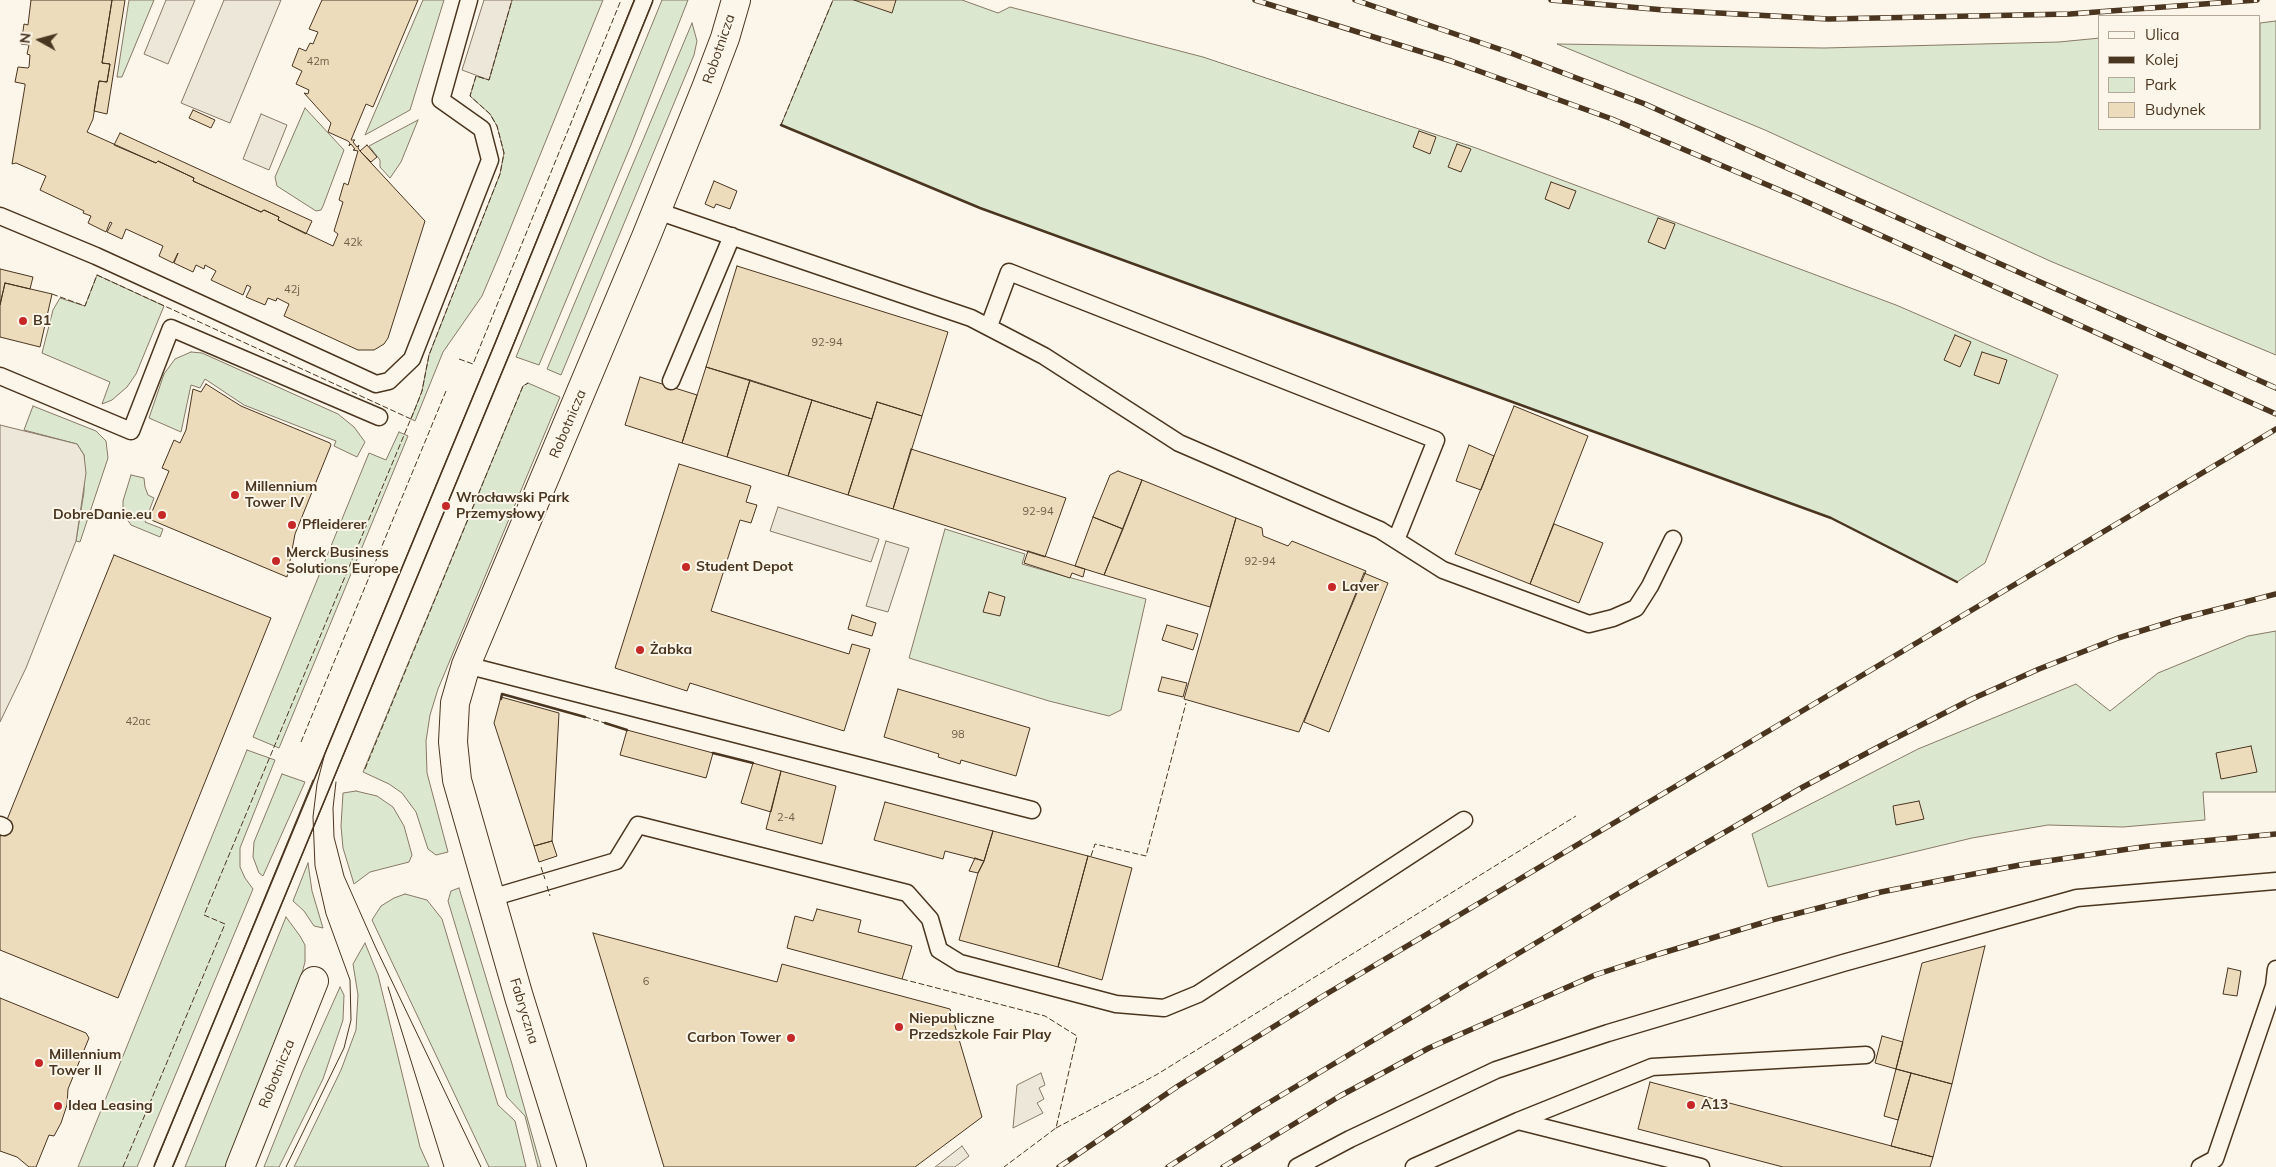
<!DOCTYPE html>
<html>
<head>
<meta charset="utf-8">
<style>
	body { margin:0 }
	#map { position:relative; width:2276px; height:1167px; overflow:hidden; background:#fbf6e9; font-family:Mulish,sans-serif }
	canvas { display:block }
	.legend { position:absolute; left:2098px; top:15px; width:162px; height:115px; box-sizing:border-box; background:#fbf6e9; border:1px solid #b4a999; margin:0; padding:6px 9px; list-style:none; font-size:15px; color:#4a3520 }
	.legend li { display:flex; align-items:center; gap:10px; height:25px }
	.legend b { width:25px; border:1px solid #b4a999 }
	.north { position:absolute; left:15px; top:15px; width:50px; height:50px; -webkit-text-stroke:4px #fbf6e9; paint-order:stroke; rotate:277deg; font-size:14px; font-weight:700; line-height:20px; text-align:center; color:#4a3520 }
	.north::after { content:''; display:block; margin:auto; width:18px; height:22px; background:#4a3520; clip-path:polygon(50% 0,100% 100%,50% 72%,0 100%) }
</style>
</head>
<body>
<div id="map">
<canvas width="2276" height="1167"></canvas>
<ul class="legend">
<li><b style="height:6px;background:#fbf6e9"></b>Ulica</li>
<li><b style="height:6px;background:#4a3520"></b>Kolej</li>
<li><b style="height:14px;background:#dce7d0"></b>Park</li>
<li><b style="height:14px;background:#ecdcbc"></b>Budynek</li>
</ul>
<div class="north">N</div>
</div>
<script>
const g = document.querySelector('canvas').getContext('2d');
g.lineJoin = 'round';
function paint(path, color) { g.fillStyle = color; g.fill(path, 'evenodd'); }
const shape = rows => new Path2D(rows.map(r => 'M' + r).join(''));
function stroke(path, color, width, dash) { g.strokeStyle = color; g.lineWidth = width; g.lineCap = dash ? 'butt' : 'round'; g.setLineDash(dash || []); g.stroke(path); }
function label(font, color, halo, rows, align = 'center') {
  g.font = font + ' Mulish,sans-serif'; g.lineWidth = 4; g.setLineDash([]); g.textBaseline = 'middle'; g.strokeStyle = halo; g.fillStyle = color; for (const [text, x, y, turn = 0] of rows) {
    g.save(); g.translate(x, y); g.rotate((+turn || 0) * Math.PI / 180); g.textAlign = isNaN(turn) ? turn : align; if (halo) g.strokeText(text, 0, 0); g.fillText(text, 0, 0); g.restore();
  }
}
const green = shape([
	[129,0,154,0,122,77,117,77,129,0],
	[423,0,444,0,410,110,365,135,423,0],
	[512,0,603,0,499,256,482,296,443,352,415,421,411,419,422,391,429,355,500,174,504,153,497,126,490,114,470,96,476,76,489,80,512,0],
	[662,0,688,0,631,145,539,365,516,357,662,0],
	[833,0,962,0,998,13,1010,7,1203,57,1476,148,1693,229,1896,305,2058,375,1985,563,1957,582,1831,518,980,208,781,125,833,0],
	[2276,21,2276,355,2050,261,1765,130,1557,44,1824,48,2059,42,2100,38,2100,129,2260,129,2260,23,2276,21],
	[692,23,697,41,694,55,561,375,547,369,692,23],
	[305,108,344,150,323,206,321,210,316,211,277,186,275,177,305,108],
	[418,120,401,162,390,178,380,167,380,160,369,146,418,120],
	[97,275,164,306,136,374,127,387,112,400,102,404,110,382,42,353,53,310,60,298,85,306,97,275],
	[191,352,202,353,338,414,354,427,365,442,357,457,334,446,336,441,244,405,205,379,200,388,191,385,181,432,149,418,164,374,175,359,191,352],
	[528,383,560,397,438,689,430,715,426,741,427,773,448,852,436,855,428,849,416,812,402,793,389,784,363,772,523,386,528,383],
	[33,406,96,431,106,441,108,458,80,542,76,541,84,492,84,455,77,444,24,430,33,406],
	[399,432,408,436,279,748,253,737,369,453,386,460,399,432],
	[131,475,144,478,145,487,148,495,154,498,145,522,163,529,160,537,131,525,127,519,123,509,123,501,131,475],
	[945,529,1025,554,1022,564,1146,599,1121,710,1109,716,1049,701,909,658,945,529],
	[2276,631,2276,792,2203,792,2205,820,2123,827,2048,825,1972,838,1768,887,1752,834,1918,749,2076,684,2110,711,2158,673,2248,636,2276,631],
	[247,750,275,760,240,848,240,867,245,878,253,889,137,1167,78,1167,247,750],
	[282,774,305,782,263,876,259,873,253,857,254,842,282,774],
	[356,791,377,796,393,807,404,826,412,855,409,862,370,872,354,884,343,848,341,826,343,793,356,791],
	[308,863,312,891,323,928,314,926,304,911,293,901,308,863],
	[459,888,512,1064,541,1167,538,1167,525,1116,507,1097,448,901,451,891,459,888],
	[405,894,427,900,442,919,498,1105,515,1121,526,1167,489,1167,372,920,381,906,394,898,405,894],
	[286,917,300,936,305,945,305,962,299,984,225,1167,185,1167,286,917],
	[365,943,378,975,420,1147,429,1167,294,1167,341,1070,356,1030,358,995,353,964,365,943],
	[340,987,344,995,343,1020,323,1079,279,1167,264,1167,302,1072,340,987]
]);
const parking = shape([
	[166,0,195,0,168,64,144,54,166,0],
	[224,0,281,0,230,123,181,103,224,0],
	[484,0,512,0,489,80,462,70,484,0],
	[261,114,287,125,269,170,243,159,261,114],
	[0,425,77,444,84,455,86,473,76,541,26,668,0,722,0,425],
	[778,507,879,539,871,562,770,531,778,507],
	[886,541,909,548,888,612,866,606,886,541],
	[1041,1073,1045,1085,1039,1088,1044,1099,1037,1103,1043,1113,1013,1128,1017,1085,1041,1073],
	[962,1146,969,1156,955,1167,935,1167,962,1146]
]);
const building = shape([
	[31,0,112,0,102,63,110,64,107,82,99,81,93,119,87,132,156,163,158,161,194,178,193,181,261,212,264,210,279,217,278,220,333,246,338,234,334,231,343,202,339,200,344,183,348,185,358,151,353,150,355,149,351,144,349,146,350,143,348,141,328,132,331,123,304,93,308,94,309,90,296,84,302,71,292,66,299,48,306,51,310,43,313,44,318,32,309,29,322,0,418,0,373,107,366,104,351,140,355,140,353,142,357,147,359,145,358,148,360,151,425,221,388,338,384,344,374,350,358,350,284,316,289,304,277,298,276,301,268,298,265,305,246,297,251,287,247,285,243,295,211,280,216,271,205,265,204,269,196,265,193,272,174,263,178,253,173,263,159,256,163,246,126,229,122,239,107,232,112,223,110,222,106,232,88,223,91,216,83,213,84,211,40,190,46,176,16,163,12,164,25,86,25,84,15,82,18,67,28,68,29,67,30,55,27,54,29,45,21,44,24,24,28,25,31,0],
	[112,0,125,0,107,114,94,111,99,81,107,82,110,64,102,63,112,0],
	[854,0,896,0,892,13,854,0],
	[193,110,215,120,211,128,189,118,193,110],
	[1419,131,1436,137,1430,154,1413,147,1419,131],
	[120,133,312,221,306,234,278,220,279,217,264,210,261,212,193,181,194,178,158,161,156,163,114,145,120,133],
	[1457,144,1471,149,1461,172,1448,167,1457,144],
	[367,145,377,157,371,162,360,151,367,145],
	[714,181,737,191,730,209,716,204,714,208,705,204,714,181],
	[1551,182,1576,191,1569,209,1545,199,1551,182],
	[1658,218,1675,224,1665,249,1648,242,1658,218],
	[737,266,948,332,922,416,877,402,872,419,706,367,737,266],
	[0,269,33,277,30,289,5,283,0,305,0,269],
	[5,283,52,294,40,347,0,337,0,305,5,283],
	[1955,335,1971,342,1960,367,1944,360,1955,335],
	[1982,352,2007,360,1999,384,1974,375,1982,352],
	[706,367,750,380,727,457,682,443,706,367],
	[640,377,697,395,682,443,625,425,640,377],
	[750,380,812,400,788,476,727,457,750,380],
	[206,384,241,406,330,443,331,445,295,534,287,577,149,519,169,471,162,468,174,440,180,443,186,430,193,389,201,392,206,384],
	[812,400,872,419,848,495,788,476,812,400],
	[877,402,922,416,893,509,848,495,877,402],
	[1514,406,1588,436,1530,584,1455,554,1514,406],
	[1469,445,1494,456,1481,490,1456,481,1469,445],
	[911,449,1066,498,1045,557,893,509,911,449],
	[679,464,751,486,746,502,757,505,751,523,740,520,711,611,849,654,852,644,870,649,844,731,690,683,687,691,615,668,679,464],
	[1118,471,1142,480,1123,529,1093,517,1110,475,1118,471],
	[1142,480,1236,518,1210,607,1104,575,1142,480],
	[1093,517,1123,529,1104,575,1075,566,1093,517],
	[1236,518,1262,528,1263,536,1288,546,1292,541,1366,571,1299,732,1184,699,1236,518],
	[1554,524,1603,543,1579,603,1530,584,1554,524],
	[1028,551,1085,569,1083,577,1072,573,1070,578,1024,563,1028,551],
	[114,555,271,618,118,998,0,950,0,837,114,555],
	[1364,573,1388,583,1329,732,1304,722,1364,573],
	[989,592,1005,597,1000,616,983,612,989,592],
	[852,615,876,623,872,636,848,629,852,615],
	[1167,625,1198,634,1193,650,1162,640,1167,625],
	[1162,677,1187,683,1183,697,1158,691,1162,677],
	[898,689,1030,728,1016,776,961,760,960,764,938,757,939,754,884,737,898,689],
	[501,697,559,713,552,841,534,846,494,723,501,697],
	[627,730,713,753,706,778,620,755,627,730],
	[2251,746,2257,772,2221,779,2216,753,2251,746],
	[753,763,781,771,771,812,741,803,753,763],
	[781,771,836,786,822,844,766,829,781,771],
	[1919,801,1924,819,1896,825,1893,806,1919,801],
	[885,802,993,831,984,861,945,851,943,859,874,840,885,802],
	[993,831,1088,856,1058,967,959,940,978,873,984,861,993,831],
	[552,841,557,856,539,862,534,846,552,841],
	[1088,856,1132,868,1102,980,1058,967,1088,856],
	[975,858,984,861,978,873,969,871,975,858],
	[817,909,861,920,858,932,912,946,902,979,787,948,795,916,813,921,817,909],
	[593,933,777,982,782,964,950,1009,982,1117,915,1167,664,1167,593,933],
	[1985,946,1952,1084,1896,1069,1922,963,1985,946],
	[2228,968,2241,971,2237,996,2223,994,2228,968],
	[0,998,86,1033,89,1038,68,1089,67,1105,61,1123,54,1136,49,1135,36,1167,29,1167,17,1157,0,1151,0,998],
	[1882,1036,1903,1042,1896,1069,1875,1063,1882,1036],
	[1896,1069,1911,1073,1898,1120,1884,1116,1896,1069],
	[1911,1073,1952,1084,1933,1157,1891,1146,1911,1073],
	[1650,1082,1933,1157,1930,1167,1783,1167,1638,1129,1650,1082]
]);
const service = shape([
	[657,211,971,318,1044,356,1179,443,1380,530,1443,570,1589,624,1613,618,1636,608,1650,586,1673,539],
	[0,216,96,256,376,384,389,381,412,359,490,160,482,129,441,100,469,0],
	[989,326,1009,272,1436,440,1396,540],
	[0,376,131,431,171,328,379,417],
	[671,381,732,236],
	[466,665,1032,810],
	[0,825,4,827],
	[491,898,616,861,638,825,907,893,930,919,939,950,960,963,1116,1004,1164,1008,1198,994,1464,820],
	[1518,1121,1701,1167],
	[163,1167,503,347,644,0],
	[1297,1167,1350,1139,1496,1070,1608,1033,1843,963,2077,898,2276,881],
	[1414,1167,1518,1121,1652,1067,1866,1055],
	[2200,1167,2215,1159,2274,986,2276,969]
]);
const minor = shape([
	[240,1167,314,981]
]);
const tertiary = shape([
	[572,1167,519,997,457,780,453,742,455,703,466,665,646,237,706,88,725,38,736,0]
]);
const tram = shape([
	[336,782,333,808,334,837,344,876,375,946,481,1167],
	[388,987,444,1167],
	[154,1167,313,780],
	[173,1167,511,350,653,0],
	[286,1167,344,1048,351,1020,350,980,326,914,315,866,313,817,317,784,325,753,495,343,634,0]
]);
const rail = shape([
	[1255,0,1451,61,1612,119,1796,197,2276,414],
	[1355,0,1508,52,1645,104,2276,388],
	[1551,0,1664,10,1828,19,2070,14,2257,0],
	[1059,1167,1178,1086,1323,996,2276,429],
	[1168,1167,1255,1111,1616,895,1803,787,1884,744,1972,699,2039,669,2118,638,2183,618,2276,594],
	[1223,1167,1340,1096,1429,1048,1595,975,1659,954,1772,920,1881,892,2020,865,2149,846,2276,834]
]);
const fence = shape([
	[781,125,833,0],
	[52,294,85,306,97,275,411,419],
	[459,359,473,364,621,0],
	[585,717,605,723],
	[301,742,446,391],
	[365,769,523,386,528,383],
	[1091,856,1095,844,1146,856,1186,703],
	[541,867,545,879],
	[547,886,550,896],
	[902,979,1045,1016,1077,1036,1056,1128,1004,1167],
	[1056,1128,1156,1075,1576,816],
	[123,1167,225,924,204,915,417,404,422,391,429,355,500,174,504,153,497,126,490,114,470,96,476,76,489,80,512,0]
]);
const wall = shape([
	[781,125,980,208,1831,518,1957,582],
	[501,699,502,694,585,717],
	[605,723,627,730],
	[713,753,753,763]
]);
const markers = [
	[23,321,5,"#c62828"],
	[235,495,5,"#c62828"],
	[446,506,5,"#c62828"],
	[162,515,5,"#c62828"],
	[292,525,5,"#c62828"],
	[276,561,5,"#c62828"],
	[686,567,5,"#c62828"],
	[1332,587,5,"#c62828"],
	[640,650,5,"#c62828"],
	[899,1027,5,"#c62828"],
	[791,1038,5,"#c62828"],
	[39,1063,5,"#c62828"],
	[1691,1105,5,"#c62828"],
	[58,1106,5,"#c62828"]
];
const numberNames = [
	["42m",318,62],
	["42k",353,243],
	["42j",292,290],
	["92-94",827,343],
	["92-94",1038,512],
	["92-94",1260,562],
	["42ac",138,722],
	["98",958,735],
	["2-4",786,818],
	["6",646,982]
];
const streetNames = [
	["Robotnicza",719,49,-71],
	["Robotnicza",568,424,-67],
	["Fabryczna",524,1011,73],
	["Robotnicza",277,1074,-68]
];
const poiNames = [
	["B1",33,321],
	["Millennium",245,487],
	["Tower IV",245,503],
	["Wrocławski Park",456,498],
	["Przemysłowy",456,514],
	["DobreDanie.eu",152,515,"right"],
	["Pfleiderer",302,525],
	["Merck Business",286,553],
	["Solutions Europe",286,569],
	["Student Depot",696,567],
	["Laver",1342,587],
	["Żabka",650,650],
	["Niepubliczne",909,1019],
	["Przedszkole Fair Play",909,1035],
	["Carbon Tower",781,1038,"right"],
	["Millennium",49,1055],
	["Tower II",49,1071],
	["A13",1701,1105],
	["Idea Leasing",68,1106]
];
paint(green, '#dce7d0');
stroke(green, '#887966', 1);
paint(parking, '#ede7d9');
stroke(parking, '#887966', 1);
paint(building, '#ecdcbc');
stroke(building, '#4a3520', 1);
stroke(service, '#4a3520', 19);
stroke(minor, '#4a3520', 30);
stroke(tertiary, '#4a3520', 30);
stroke(service, '#fbf6e9', 16);
stroke(minor, '#fbf6e9', 28);
stroke(tertiary, '#fbf6e9', 28);
stroke(tram, '#4a3520', 1);
stroke(rail, '#4a3520', 5.5);
stroke(rail, '#fbf6e9', 4, [11]);
stroke(fence, '#4a3520', 1, [6, 2.5]);
stroke(wall, '#4a3520', 2.5);
for (const [x, y, r, color] of markers) { const dot = new Path2D(); dot.arc(x, y, r, 0, 2 * Math.PI); g.fillStyle = color; g.fill(dot); stroke(dot, '#fbf6e9', 2); }
label('11px', '#725f47', null, numberNames);
label('14px', '#4a3520', '#fbf6e9', streetNames);
label('bold 14px', '#4a3520', '#fbf6e9', poiNames, 'left');
</script>
</body>
</html>
